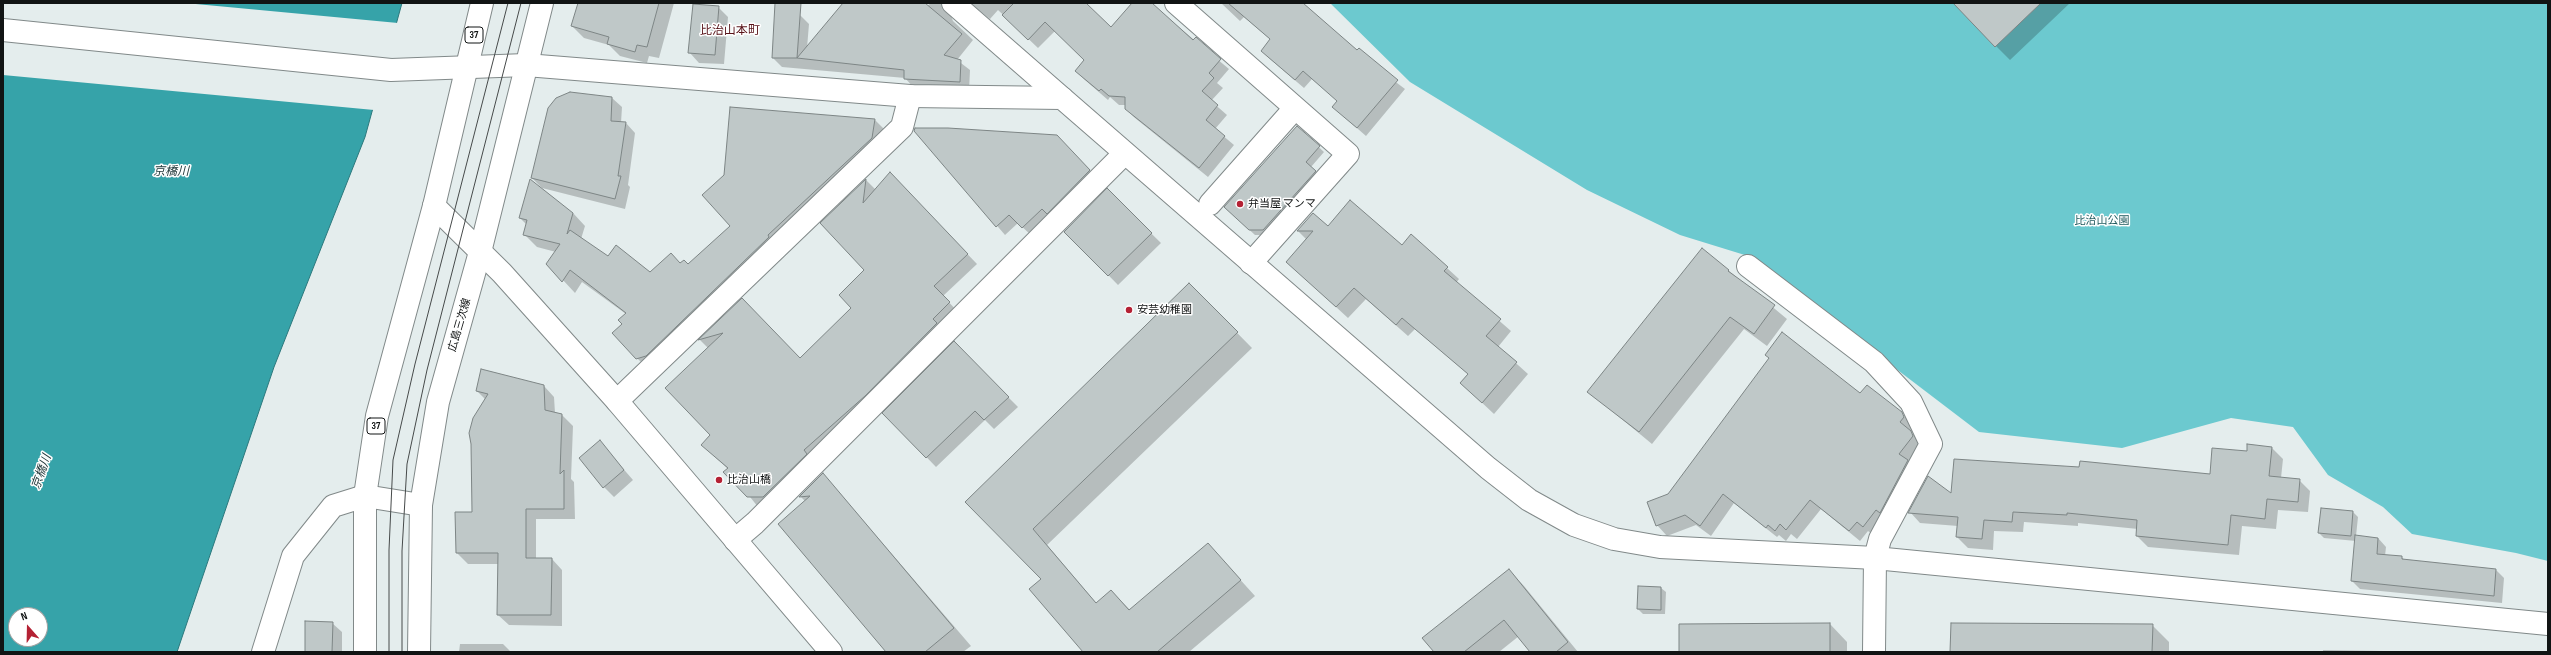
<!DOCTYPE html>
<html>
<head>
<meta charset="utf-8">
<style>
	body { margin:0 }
	#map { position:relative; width:2551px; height:655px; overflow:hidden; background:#e4eded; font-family:"Sofia Sans Condensed",sans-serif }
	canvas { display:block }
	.frame { position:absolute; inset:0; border:4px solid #111414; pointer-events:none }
	.north { position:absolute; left:8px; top:607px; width:40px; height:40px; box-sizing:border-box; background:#fff; border:1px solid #a0a1a1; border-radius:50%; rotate:340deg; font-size:11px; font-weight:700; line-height:16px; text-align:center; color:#111414 }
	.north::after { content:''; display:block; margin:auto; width:14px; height:18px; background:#b42134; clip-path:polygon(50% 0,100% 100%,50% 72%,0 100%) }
</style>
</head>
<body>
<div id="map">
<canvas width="2551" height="655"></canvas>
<div class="frame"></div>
<div class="north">N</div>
</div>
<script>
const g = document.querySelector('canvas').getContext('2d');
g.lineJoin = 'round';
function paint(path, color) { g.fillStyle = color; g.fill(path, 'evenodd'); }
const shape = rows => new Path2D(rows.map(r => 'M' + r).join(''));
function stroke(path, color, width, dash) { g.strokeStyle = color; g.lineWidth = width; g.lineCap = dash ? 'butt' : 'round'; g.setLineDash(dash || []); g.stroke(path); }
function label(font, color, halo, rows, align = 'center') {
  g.font = font + ' "Sofia Sans Condensed","Noto Sans JP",sans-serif'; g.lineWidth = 3; g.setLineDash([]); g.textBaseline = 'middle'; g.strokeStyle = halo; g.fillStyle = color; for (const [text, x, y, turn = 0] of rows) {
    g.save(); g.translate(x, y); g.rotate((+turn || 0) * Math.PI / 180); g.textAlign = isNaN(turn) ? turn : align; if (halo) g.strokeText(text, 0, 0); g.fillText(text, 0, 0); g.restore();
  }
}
const green = shape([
	[1330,3,2548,3,2548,561,2516,553,2412,534,2383,507,2328,475,2293,427,2231,418,2122,448,1979,432,1748,256,1680,235,1587,190,1410,82]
]);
const water = shape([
	[3,3,402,3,365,137,274,367,177,652,3,652,3,3],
	[16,615,40,615,40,639,16,639,16,615]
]);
const pier = shape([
	[3,3,185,3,398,23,374,110,3,75]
]);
const shadow = shape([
	[579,3,674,3,659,58,649,56,647,63,620,56,609,45,584,38,572,26],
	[845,3,924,3,927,6,931,3,954,3,949,11,953,21,973,40,957,60,970,70,969,91,914,88,905,78,782,67,773,58,799,14,809,24,807,48],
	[970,3,1084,3,1111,28,1134,3,1150,3,1229,69,1217,83,1223,88,1211,101,1227,115,1215,129,1234,145,1208,177,1135,118,1126,109,1126,105,1119,105,1110,97,1108,100,1085,80,1076,71,1085,61,1055,31,1038,48,998,10,990,19],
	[1221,3,1291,3,1405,89,1366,136,1342,115,1338,101,1312,79,1304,88,1270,59,1262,51,1271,40,1244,17,1240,21],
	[1964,3,2070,3,2010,60,1996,46],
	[718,7,728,17,724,64,699,63,690,53],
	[612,98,622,107,621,123,626,123,635,133,628,185,630,187,625,209,542,188,532,178],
	[875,120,887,132,649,370,637,358,624,324,626,314,582,282,575,293,548,264,556,252,537,247,525,235,527,225,520,218,573,213,585,226,581,239,608,257,650,273,680,264,688,265],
	[1297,127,1324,152,1311,167,1320,176,1268,235,1255,235,1230,212],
	[915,130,1066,145,1098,179,1032,236,1018,223,1005,235],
	[866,180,875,189,899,183,977,264,943,296,959,313,758,507,728,469,702,445,711,435,708,348,700,340,742,299,800,359,853,308,866,270,821,223],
	[1107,190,1161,243,1118,285,1066,232],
	[1328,227,1402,246,1411,235,1459,279,1456,283,1511,331,1498,347,1528,374,1494,414,1461,383,1468,374,1415,329,1408,336,1366,299,1348,318,1299,273,1307,240,1298,231],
	[1728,270,1787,319,1767,346,1744,329,1652,444,1589,392],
	[1189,284,1252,348,1047,545,1097,604,1111,591,1130,610,1208,544,1255,596,1189,652,1085,652,1042,579,966,502],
	[954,343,1018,407,994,429,985,420,936,467,884,413],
	[544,386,554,397,555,413,562,415,573,426,571,479,574,482,575,519,536,519,536,559,552,559,562,570,562,626,509,625,498,615,499,564,468,564,457,553,473,513,486,400,477,391],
	[1861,394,1901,413,1912,424,1914,428,1911,432,1921,442,1874,536,1868,531,1860,541,1821,509,1797,539,1791,534,1786,541,1779,535,1777,537,1734,503,1711,536,1696,525,1667,536,1657,525,1669,495],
	[600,442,633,480,614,497,604,487],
	[2272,448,2283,459,2281,478,2299,480,2310,491,2308,512,2278,510,2276,529,2242,526,2239,555,2148,547,2137,536,2138,529,2078,523,2078,526,2024,522,2023,532,1994,531,1993,550,1968,548,1957,537,1958,526,1920,523,1910,512,1952,495,2210,475,2248,452],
	[823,474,971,646,963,652,888,652,806,502,801,497],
	[2322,509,2353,512,2358,517,2356,536,2378,538,2386,547,2385,556,2401,557,2405,560,2496,570,2504,578,2502,603,2360,589,2352,581,2356,541,2324,538,2319,533],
	[1509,570,1524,586,1578,652,1531,652,1519,636,1499,652,1435,652],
	[1661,588,1666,592,1665,614,1643,614,1638,609],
	[332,623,342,632,342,652,306,652],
	[1830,624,1847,642,1847,652,1680,652],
	[2152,625,2169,642,2169,652,1951,652],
	[460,644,503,644,511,652,459,652],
	[2323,650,2384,651,2385,652,2323,652],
	[2526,651,2527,652,2501,652,2501,651]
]);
const building = shape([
	[578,3,659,3,647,47,637,45,635,52,607,44,609,37,571,26,578,3],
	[775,3,801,3,797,58,843,3,925,3,962,34,944,55,961,60,960,82,904,79,904,70,797,58,772,58,775,3],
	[1014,3,1086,3,1111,27,1132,3,1152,3,1193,40,1196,37,1221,59,1209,73,1214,78,1202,91,1218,105,1206,120,1225,136,1199,168,1125,109,1125,97,1109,96,1101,89,1099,91,1075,71,1084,60,1045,22,1028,40,1002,15,1014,3],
	[1228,3,1303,3,1357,50,1359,48,1398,80,1357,128,1332,107,1337,101,1303,71,1295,80,1261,51,1270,39,1228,3],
	[1953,3,2041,3,1995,47,1953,3],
	[693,4,719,6,715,55,688,53,693,4],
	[570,92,612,97,611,121,626,122,618,176,621,176,615,199,531,178,548,108,556,98,570,92],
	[730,107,875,119,872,138,768,235,769,237,646,356,636,359,612,333,622,324,618,320,626,313,570,270,562,282,546,264,560,244,523,235,527,220,519,218,530,179,573,213,567,234,570,230,608,256,616,245,650,272,671,253,680,263,684,260,688,264,730,226,702,195,724,175,730,107],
	[1297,126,1320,146,1306,162,1316,171,1263,230,1249,230,1224,207,1297,126],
	[915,128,948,128,1057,135,1090,170,1047,214,1042,209,1022,228,1009,215,996,227,914,131,915,128],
	[890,172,968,254,934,286,950,302,933,319,937,323,865,396,804,450,807,454,763,497,747,497,723,472,728,468,701,445,710,435,665,388,723,333,698,340,742,298,800,358,851,308,839,295,864,270,820,223,866,179,863,203,890,172],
	[1107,188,1152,233,1108,276,1064,232,1107,188],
	[1350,200,1402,245,1411,234,1448,267,1444,271,1501,319,1486,336,1517,362,1482,403,1460,383,1468,374,1402,318,1396,325,1354,288,1336,307,1286,262,1313,231,1297,231,1313,213,1328,226,1350,200],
	[1702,248,1729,270,1728,271,1775,305,1754,334,1730,317,1639,432,1587,392,1702,248],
	[1189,283,1238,332,1033,529,1096,603,1111,590,1129,610,1208,543,1241,580,1157,652,1083,652,1029,589,1041,579,965,502,1189,283],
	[1782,332,1860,393,1867,385,1902,412,1904,417,1900,422,1911,431,1913,436,1899,454,1908,460,1880,513,1876,510,1863,527,1857,522,1849,531,1810,500,1786,530,1780,524,1775,531,1768,525,1766,528,1723,494,1700,526,1685,515,1656,526,1647,502,1668,494,1769,358,1765,355,1782,332],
	[954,341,1009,397,984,420,975,411,926,458,882,413,954,341],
	[481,369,544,385,545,410,562,414,560,474,564,470,564,509,526,509,526,558,552,558,551,615,497,615,498,553,456,553,455,512,472,512,471,444,469,433,473,418,488,394,476,391,481,369],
	[600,440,624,470,603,488,579,458,600,440],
	[2247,444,2272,447,2269,476,2300,479,2298,502,2267,499,2265,519,2231,515,2228,545,2136,536,2137,520,2067,513,2067,515,2013,512,2012,522,1984,520,1982,539,1956,537,1958,517,1908,513,1928,476,1951,493,1954,459,2079,467,2080,461,2210,474,2212,448,2247,451,2247,444],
	[823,473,954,628,925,652,886,652,778,524,810,496,799,497,823,473],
	[2321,508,2353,511,2351,536,2318,533,2321,508],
	[2355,535,2378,538,2377,554,2402,556,2402,559,2496,569,2494,596,2351,581,2355,535],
	[1509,569,1568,642,1556,652,1530,652,1504,620,1464,652,1434,652,1422,638,1509,569],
	[1638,586,1661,587,1661,610,1637,609,1638,586],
	[305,621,333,622,332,652,305,652,305,621],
	[1830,623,1830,652,1679,652,1679,624,1830,623],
	[1951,623,2153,624,2152,652,1950,652,1951,623]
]);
const street = shape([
	[953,3,1062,98],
	[1176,3,1348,154,1251,263],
	[1210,204,1295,108],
	[1748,266,1874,362,1911,402,1931,444,1880,539,1875,558,1874,652],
	[617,401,902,127,910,96],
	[735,540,755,523,1124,154],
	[263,652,293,556,333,506,365,496,421,505]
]);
const secondary = shape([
	[3,30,391,70,526,65,910,96,1062,98,1488,468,1529,500,1574,525,1614,539,1660,547,1875,558,2548,624],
	[434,206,502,273,617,401,831,652]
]);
const primary = shape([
	[365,652,365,496,377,416,434,206,482,3],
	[419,652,421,505,438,402,480,252,542,3]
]);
const tram = shape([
	[389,652,389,550,393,460,415,364,508,3],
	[402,652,402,551,407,464,427,370,521,3]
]);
const markers = [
	[1240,204,4,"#b42134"],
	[1129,310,4,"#b42134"],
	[719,480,4,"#b42134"]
];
const shields = [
	[474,35,18],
	[376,426,18]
];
const shieldNames = [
	["37",474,35],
	["37",376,426]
];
const poiNames = [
	["弁当屋 マンマ",1248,204],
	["安芸幼稚園",1137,310],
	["比治山橋",727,480]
];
const parkNames = [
	["比治山公園",2102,221]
];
const streetNames = [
	["広島三次線",460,325,-74]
];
const neighbourhoodNames = [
	["比治山本町",730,31]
];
const waterNames = [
	["京橋川",171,172],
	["京橋川",42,472,-70]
];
paint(green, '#6cc9cf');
paint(water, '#36a3a9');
stroke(water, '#2b787c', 1);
paint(pier, '#e4eded');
paint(shadow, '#0003');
paint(building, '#bfc8c8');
stroke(building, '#7d8585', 1);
stroke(street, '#818989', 24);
stroke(secondary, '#818989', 24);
stroke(primary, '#818989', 24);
stroke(street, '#fff', 22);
stroke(secondary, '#fff', 22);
stroke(primary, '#fff', 22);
stroke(tram, '#464a4a', 1);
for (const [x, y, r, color] of markers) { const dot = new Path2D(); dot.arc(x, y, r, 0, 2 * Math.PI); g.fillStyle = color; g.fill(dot); stroke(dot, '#fff', 1.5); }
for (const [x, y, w] of shields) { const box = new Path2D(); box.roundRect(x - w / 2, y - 8, w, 16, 3); g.fillStyle = '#fff'; g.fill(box); stroke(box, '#111414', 1); }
label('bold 10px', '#111414', null, shieldNames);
label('11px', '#111414', '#fff', poiNames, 'left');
label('11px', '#225c60', '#fff', parkNames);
label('11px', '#111414', '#fff', streetNames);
label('12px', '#581319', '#fff', neighbourhoodNames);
label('italic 12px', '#1c3436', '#fff', waterNames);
</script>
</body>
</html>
